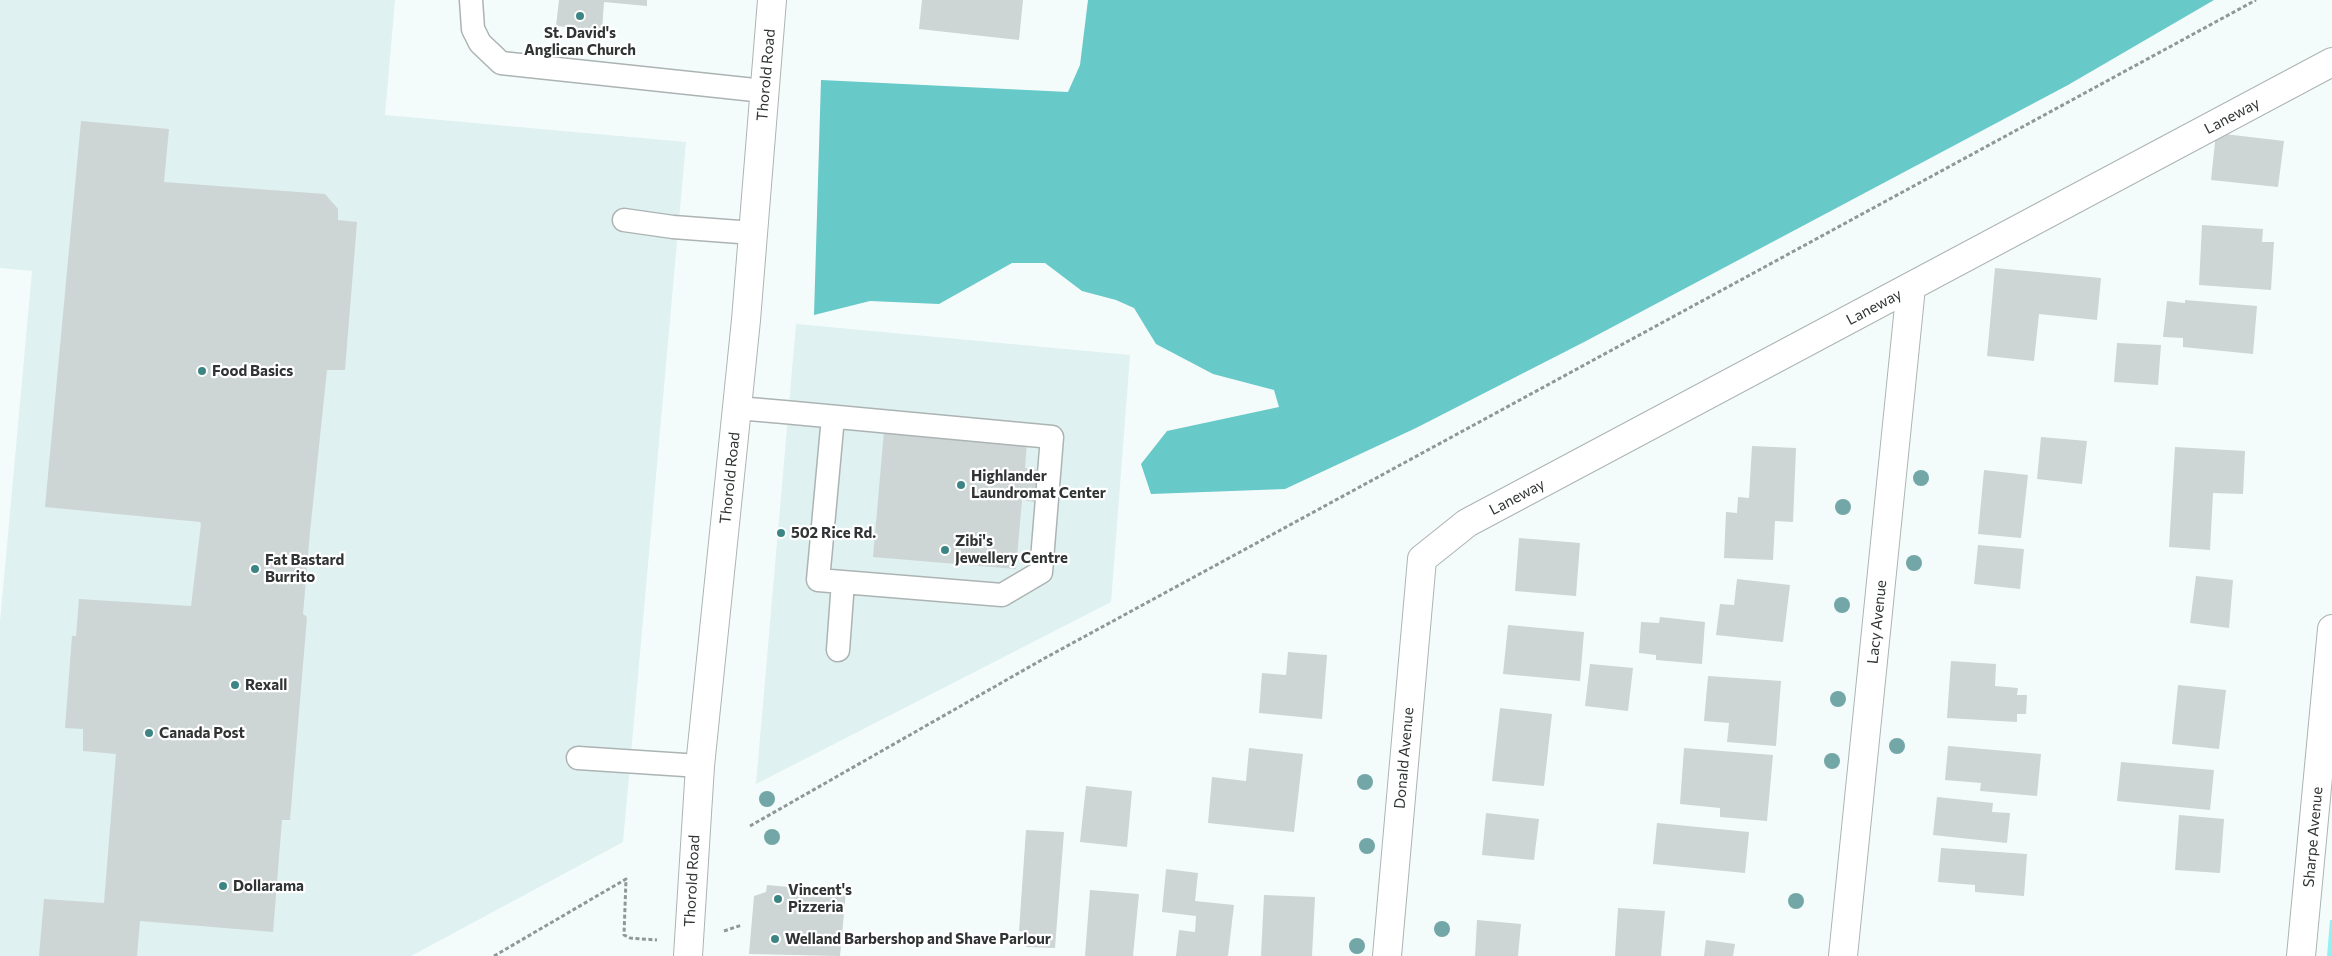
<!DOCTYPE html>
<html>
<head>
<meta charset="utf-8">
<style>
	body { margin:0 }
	canvas { display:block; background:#f3fbfb }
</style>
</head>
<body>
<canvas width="2332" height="956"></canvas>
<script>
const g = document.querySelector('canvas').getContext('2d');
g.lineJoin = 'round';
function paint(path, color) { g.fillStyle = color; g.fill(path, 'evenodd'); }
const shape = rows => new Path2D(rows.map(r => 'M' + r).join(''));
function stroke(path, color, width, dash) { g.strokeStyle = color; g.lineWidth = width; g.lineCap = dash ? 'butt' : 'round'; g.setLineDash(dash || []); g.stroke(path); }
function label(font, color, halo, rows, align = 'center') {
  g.font = font + ' Commissioner,sans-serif'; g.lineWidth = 4.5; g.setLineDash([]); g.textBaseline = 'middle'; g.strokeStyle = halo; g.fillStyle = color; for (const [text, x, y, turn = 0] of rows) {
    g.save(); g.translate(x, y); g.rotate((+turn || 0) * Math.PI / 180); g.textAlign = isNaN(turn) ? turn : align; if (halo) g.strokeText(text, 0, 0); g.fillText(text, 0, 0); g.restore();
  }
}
const built = shape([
	[0,0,395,0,385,115,686,142,623,842,411,956,0,956,0,622,32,271,0,268],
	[796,324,1130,355,1111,602,756,784]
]);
const green = shape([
	[2330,920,2332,920,2332,956,2327,956]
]);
const forest = shape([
	[1088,0,2214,0,2068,85,1586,341,1416,428,1285,489,1151,494,1141,464,1167,431,1279,407,1274,390,1213,374,1156,344,1134,308,1116,300,1082,291,1045,263,1012,263,939,304,870,301,814,315,821,80,1068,92,1080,65]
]);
const building = shape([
	[559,0,647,0,647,6,604,2,602,30,556,26],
	[922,0,1023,0,1019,40,919,29],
	[81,121,169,129,164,182,325,194,338,209,338,220,357,222,345,370,327,370,310,532,303,614,307,617,290,820,282,820,273,932,140,921,137,956,39,956,44,899,104,903,116,754,83,751,83,729,65,728,72,636,76,636,79,599,191,606,201,524,200,522,45,507],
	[2216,133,2284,141,2278,187,2211,180],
	[2202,225,2263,229,2262,242,2274,242,2271,290,2199,285],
	[1995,268,2101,278,2097,320,2039,314,2034,361,1987,356],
	[2185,300,2257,306,2253,354,2183,347,2183,338,2163,337,2167,301,2185,303],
	[2117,343,2161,345,2158,385,2114,382],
	[884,431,1027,442,1025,468,1044,471,1041,503,1022,500,1016,569,873,557],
	[2041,437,2087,441,2082,484,2037,479],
	[1752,446,1796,448,1793,522,1775,521,1773,560,1724,558,1726,512,1737,513,1738,497,1749,498],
	[2175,447,2245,451,2243,494,2213,493,2210,550,2169,547],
	[1984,470,2028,475,2021,538,1978,534],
	[1519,538,1580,543,1576,596,1515,591],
	[1978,545,2024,549,2020,589,1974,584],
	[2196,576,2233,580,2229,628,2190,623],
	[1737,579,1790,585,1783,642,1716,635,1720,604,1734,605],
	[1660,617,1705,622,1702,664,1656,660,1656,655,1639,653,1641,622,1659,623],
	[1508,625,1584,632,1580,681,1503,674],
	[1288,652,1327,655,1322,719,1259,713,1262,673,1286,675],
	[1951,661,1996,664,1995,686,2018,688,2017,695,2027,695,2026,714,2017,714,2017,722,1947,718],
	[1590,664,1633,668,1628,711,1585,706],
	[1708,676,1781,681,1776,746,1727,742,1729,723,1704,721],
	[2178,685,2226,690,2219,749,2172,744],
	[1500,708,1552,714,1544,786,1492,781],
	[1948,746,2041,754,2037,796,1980,791,1981,783,1945,780],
	[1249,748,1303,754,1294,832,1208,823,1212,777,1246,781],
	[1684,748,1773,755,1767,821,1720,817,1720,808,1680,804],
	[2121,762,2214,770,2210,810,2117,801],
	[1086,786,1132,791,1127,847,1080,842],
	[1937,797,1993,803,1992,812,2010,813,2007,843,1933,835],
	[1486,813,1539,819,1534,860,1482,855],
	[2179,815,2224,819,2220,873,2175,870],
	[1657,823,1749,832,1745,873,1653,864],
	[1026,830,1064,832,1055,948,1026,947,1028,932,1019,931],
	[1941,848,2027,854,2024,896,1975,892,1975,885,1938,882],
	[1166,869,1198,873,1195,901,1234,905,1228,956,1176,956,1179,930,1195,932,1196,916,1162,912],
	[767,885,846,892,840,956,749,954,754,896,766,892],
	[1090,890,1139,894,1133,956,1085,956],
	[1264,895,1315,897,1312,956,1261,956],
	[1618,908,1665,911,1661,956,1615,956],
	[1477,920,1521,924,1518,956,1475,956],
	[1706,940,1735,944,1733,956,1704,956]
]);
const path = shape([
	[750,826,1045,658,2256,0],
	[724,931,742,925],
	[494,956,626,879,624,935,630,938,657,940]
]);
const service = shape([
	[471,0,473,29,480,43,501,63,764,91],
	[624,220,673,227,753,233],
	[737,408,784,412,1052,437,1041,572,1002,595,818,580,833,417],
	[838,650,843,582],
	[578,758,700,766]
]);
const minor = shape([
	[1387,956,1422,559,1467,523,2332,62],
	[1843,956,1911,287],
	[2301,956,2332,629]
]);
const tertiary = shape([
	[688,956,700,766,746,320,772,0]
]);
const trees = [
	[1921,478],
	[1843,507],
	[1914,563],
	[1842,605],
	[1838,699],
	[1897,746],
	[1832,761],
	[1365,782],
	[767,799],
	[772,837],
	[1367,846],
	[1796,901],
	[1442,929],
	[1357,946]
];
const markers = [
	[580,16,5,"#3d8585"],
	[202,371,5,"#3d8585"],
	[961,485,5,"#3d8585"],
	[781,533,5,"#3d8585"],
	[945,550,5,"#3d8585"],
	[255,569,5,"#3d8585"],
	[235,685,5,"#3d8585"],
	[149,733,5,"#3d8585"],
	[223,886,5,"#3d8585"],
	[778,899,5,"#3d8585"],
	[775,939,5,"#3d8585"]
];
const poiNames = [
	["St. David's",580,33,"center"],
	["Anglican Church",580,50,"center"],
	["Food Basics",212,371],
	["Highlander",971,476],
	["Laundromat Center",971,493],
	["502 Rice Rd.",791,533],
	["Zibi's",955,541],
	["Jewellery Centre",955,558],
	["Fat Bastard",265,560],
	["Burrito",265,577],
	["Rexall",245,685],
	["Canada Post",159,733],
	["Dollarama",233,886],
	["Vincent's",788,890],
	["Pizzeria",788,907],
	["Welland Barbershop and Shave Parlour",785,939]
];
const streetNames = [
	["Thorold Road",766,75,-85],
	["Laneway",2232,116,-28],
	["Laneway",1874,307,-28],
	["Thorold Road",730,478,-84],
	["Laneway",1517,497,-28],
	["Lacy Avenue",1877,622,-84],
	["Donald Avenue",1404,758,-85],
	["Sharpe Avenue",2313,837,-85],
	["Thorold Road",692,881,-87]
];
paint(built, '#dff1f0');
paint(green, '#93f2f1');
paint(forest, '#67c9c8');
paint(building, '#ced5d5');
stroke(service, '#acb4b3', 25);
stroke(minor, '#acb4b3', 30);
stroke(tertiary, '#acb4b3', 30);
stroke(path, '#919797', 3, [4, 2.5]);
stroke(service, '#fff', 22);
stroke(minor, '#fff', 28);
stroke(tertiary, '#fff', 28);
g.fillStyle = '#73a6a6';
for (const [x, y] of trees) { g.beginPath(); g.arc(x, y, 8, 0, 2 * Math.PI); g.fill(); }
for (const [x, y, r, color] of markers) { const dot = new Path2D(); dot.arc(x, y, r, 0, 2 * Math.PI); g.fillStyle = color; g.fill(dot); stroke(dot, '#fff', 2); }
label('bold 15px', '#313434', '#fff', poiNames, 'left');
label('15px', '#313434', '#fff', streetNames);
</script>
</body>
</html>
